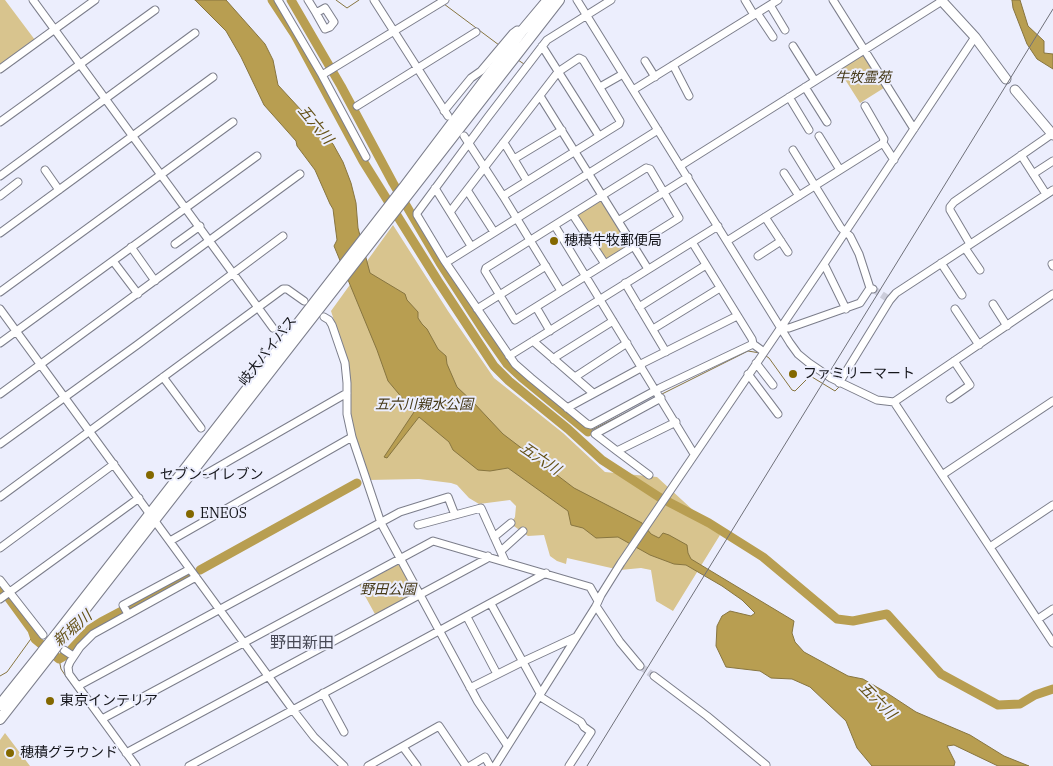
<!DOCTYPE html>
<html>
<head>
<meta charset="utf-8">
<style>
	body { margin:0 }
	canvas { display:block; background:#eceefd }
</style>
</head>
<body>
<canvas width="1053" height="766"></canvas>
<script>
const g = document.querySelector('canvas').getContext('2d');
g.lineJoin = 'round';
function paint(path, color) { g.fillStyle = color; g.fill(path, 'evenodd'); }
const shape = rows => new Path2D(rows.map(r => 'M' + r).join(''));
function stroke(path, color, width, dash) { g.strokeStyle = color; g.lineWidth = width; g.lineCap = dash ? 'butt' : 'round'; g.setLineDash(dash || []); g.stroke(path); }
function label(font, color, halo, rows, align = 'center') {
  g.font = font + ' "IBM Plex Serif","Noto Sans JP",serif'; g.lineWidth = 4; g.setLineDash([]); g.textBaseline = 'middle'; g.strokeStyle = halo; g.fillStyle = color; for (const [text, x, y, turn = 0] of rows) {
    g.save(); g.translate(x, y); g.rotate((+turn || 0) * Math.PI / 180); g.textAlign = isNaN(turn) ? turn : align; if (halo) g.strokeText(text, 0, 0); g.fillText(text, 0, 0); g.restore();
  }
}
const green = shape([
	[0,0,5,0,35,40,0,66],
	[866,53,887,86,860,103,839,70],
	[601,200,603,201,630,244,606,260,577,217,577,214],
	[393,225,448,311,494,378,563,433,605,472,657,477,720,535,673,611,656,601,651,570,641,568,620,570,567,558,566,564,557,561,550,556,544,535,528,536,511,524,515,517,516,506,510,500,479,504,469,498,457,485,451,483,419,479,368,480,351,428,350,384,347,361,331,311],
	[399,564,416,594,376,616,359,585],
	[5,733,30,766,0,766,0,740]
]);
const water = shape([
	[195,0,226,0,265,44,273,60,278,85,302,111,306,119,312,125,319,128,333,144,343,162,351,183,356,203,358,228,370,273,405,294,407,300,418,312,418,318,422,324,427,329,438,349,446,356,447,364,457,387,473,402,503,434,574,488,642,523,651,534,659,538,663,533,669,535,687,545,688,553,691,559,794,621,792,633,795,642,804,652,848,676,863,679,887,693,916,712,970,735,1004,756,1029,766,998,766,954,745,947,746,955,762,954,766,872,766,857,748,846,721,810,687,792,679,771,678,760,671,726,667,716,646,717,626,722,616,730,611,751,616,755,613,742,600,722,586,686,565,674,564,650,555,618,537,596,538,583,528,571,525,568,511,508,468,490,471,478,470,453,450,449,442,419,417,387,458,384,457,414,412,388,381,377,350,334,246,337,240,333,209,330,204,315,170,297,146,296,141,264,105,241,57,226,31,195,0],
	[1012,0,1020,0,1028,26,1044,41,1044,53,1053,54,1053,69,1037,59,1027,44,1013,8,1012,0]
]);
const stream = shape([
	[336,0,347,8,359,0],
	[444,4,499,45],
	[518,60,524,64,543,40],
	[766,356,769,358,792,390,795,391,808,378,812,377,835,391,840,386],
	[660,395,748,351,760,353],
	[588,432,643,404],
	[59,659,61,669,65,675,132,766],
	[0,676,7,672,33,636]
]);
const river = shape([
	[272,0,295,35,363,161,438,281,494,366,509,381,568,429,602,460,659,497,709,523,763,557,837,619,853,621,887,614,941,674,998,705,1020,704,1035,695,1053,689],
	[291,0,341,86,393,183,440,263,486,334,507,364,521,377,588,432],
	[200,570,357,483],
	[0,586,32,630,35,639,59,659,66,655,90,629,101,622,188,576]
]);
const minorTunnel = shape([
	[873,289,887,298],
	[640,666,654,676]
]);
const minor = shape([
	[33,0,273,328],
	[278,0,322,75,366,157],
	[308,0,316,13,325,29,330,27,334,22,325,8,316,13],
	[374,0,448,116],
	[577,0,790,343,798,354,809,363,831,378,877,400,894,402,1053,294],
	[611,0,547,40,488,117,417,213,417,215,444,260,515,364,531,378,587,424,591,425,660,388,753,344],
	[745,0,754,15],
	[833,0,914,129],
	[770,5,785,30],
	[757,13,773,37],
	[542,46,599,136],
	[793,46,815,81],
	[645,61,655,77],
	[673,65,689,96],
	[0,69,95,0],
	[322,75,445,0],
	[600,87,623,74],
	[805,87,827,122],
	[633,90,778,0],
	[540,96,648,269],
	[789,97,809,130],
	[357,106,476,32],
	[865,106,884,139,883,143,894,160],
	[444,111,471,78,481,71,513,33,517,30,522,31],
	[0,122,155,10],
	[464,136,503,196,561,291],
	[819,136,840,170],
	[503,143,506,146,527,181],
	[793,150,841,228,850,236,859,254,870,288],
	[1021,155,1046,194],
	[514,159,562,130],
	[680,166,942,1],
	[646,168,650,169,679,218,515,320,485,271,486,268,646,168],
	[45,170,59,190],
	[784,173,799,196],
	[1033,174,1053,161],
	[0,176,195,33],
	[435,188,471,246],
	[467,190,494,232],
	[0,196,18,182],
	[450,212,558,72,579,58,583,60,620,121,619,124,503,196],
	[573,215,605,264],
	[765,217,788,252],
	[618,221,688,177],
	[555,226,694,454],
	[0,233,213,77],
	[727,241,883,143],
	[692,242,752,339,753,344,764,352],
	[175,244,200,226],
	[970,244,950,210,950,207,954,202,1052,134],
	[131,247,155,281],
	[965,248,980,270],
	[758,256,781,241],
	[113,261,138,294],
	[447,262,658,130],
	[941,263,962,295],
	[824,264,846,309],
	[1052,264,1053,266],
	[625,283,666,352],
	[0,292,233,122],
	[993,304,1007,326],
	[536,307,550,331],
	[639,307,706,265],
	[0,309,293,710,314,737,344,766],
	[477,309,546,266],
	[955,309,979,345],
	[324,317,329,320,332,325,345,363,347,383,347,414,352,437,381,523,478,702,507,745],
	[780,328,789,328,860,303,870,288,873,289],
	[653,329,720,288],
	[533,341,593,393],
	[0,343,257,156],
	[509,356,718,226],
	[554,360,557,356,613,321],
	[756,363,773,385],
	[748,374,778,414],
	[163,377,201,428],
	[575,377,627,343],
	[839,383,890,300,896,293,1053,190],
	[0,394,300,174],
	[661,398,595,434,617,451,676,422],
	[950,399,970,385,954,361],
	[894,402,1053,643],
	[567,408,639,369,643,363,737,316],
	[0,444,137,345,283,236],
	[617,451,649,475],
	[206,474,347,393],
	[942,475,1053,401],
	[0,497,283,289,287,289,304,301],
	[418,525,481,508,505,561],
	[494,537,511,523],
	[170,541,352,437],
	[990,547,1053,505],
	[0,548,114,464],
	[501,551,523,531],
	[0,580,43,635],
	[0,599,139,498],
	[491,604,540,693],
	[596,606,620,642,640,666],
	[128,614,123,605,190,569],
	[467,617,497,674],
	[1038,619,1053,609],
	[64,650,73,656],
	[654,676,707,716,766,765,765,766],
	[78,686,400,512,448,497,455,515],
	[470,688,522,662,576,637],
	[323,693,344,732],
	[539,696,581,722,584,727,591,732,569,766],
	[102,719,433,541,590,587,598,601],
	[403,747,417,766],
	[126,753,486,559,488,556],
	[136,766,69,674,68,667,70,662,80,647,93,634,196,577],
	[189,766,546,573],
	[368,766,439,726,466,766],
	[470,766,485,757,490,766],
	[495,766,596,606,601,595,621,563,824,264,975,37]
]);
const major = shape([
	[941,0,975,37,1006,79],
	[1015,90,1053,135]
]);
const highway = shape([
	[56,635,405,186,522,31,548,0],
	[61,640,559,0],
	[0,705,43,651],
	[0,719,50,655]
]);
const rail = shape([
	[587,766,1053,9]
]);
const highwayBridge = shape([
	[43,651,56,635],
	[50,655,61,640]
]);
const markers = [
	[554,241,5,"#836800"],
	[793,374,5,"#836800"],
	[150,475,5,"#836800"],
	[190,514,5,"#836800"],
	[50,701,5,"#836800"],
	[10,753,5,"#836800"]
];
const parkNames = [
	["牛牧霊苑",863,78],
	["五六川親水公園",424,405],
	["野田公園",388,590]
];
const poiNames = [
	["穂積牛牧郵便局",564,241],
	["ファミリーマート",803,374],
	["セブン-イレブン",160,475],
	["ENEOS",200,514],
	["東京インテリア",60,701],
	["穂積グラウンド",20,753]
];
const streetNames = [
	["岐大バイパス",268,351,-52]
];
const waterNames = [
	["五六川",315,125,50],
	["五六川",540,459,34],
	["新堀川",73,629,-41],
	["五六川",877,701,45]
];
const quarterNames = [
	["野田新田",302,643]
];
paint(green, '#d8c48e');
paint(water, '#b89e51');
stroke(water, '#877540', 1);
stroke(stream, '#877540', 1);
stroke(river, '#b89e51', 9);
stroke(minorTunnel, '#cccddb', 7, [7, 3.5]);
stroke(minor, '#7c7e8b', 9);
stroke(major, '#7c7e8b', 11);
stroke(highway, '#7c7e8b', 12);
stroke(minor, '#fff', 7);
stroke(major, '#fff', 9);
stroke(highway, '#fff', 10);
stroke(rail, '#6f7079', 1);
stroke(highwayBridge, '#7c7e8b', 12, []);
stroke(highwayBridge, '#fff', 10);
for (const [x, y, r, color] of markers) { const dot = new Path2D(); dot.arc(x, y, r, 0, 2 * Math.PI); g.fillStyle = color; g.fill(dot); stroke(dot, '#eceefd', 2); }
label('italic 14px', '#453918', '#eceefd', parkNames);
label('14px', '#14151a', '#eceefd', poiNames, 'left');
label('14px', '#14151a', '#eceefd', streetNames);
label('italic 15px', '#645117', '#eceefd', waterNames);
label('16px', '#474955', '#eceefd', quarterNames);
</script>
</body>
</html>
